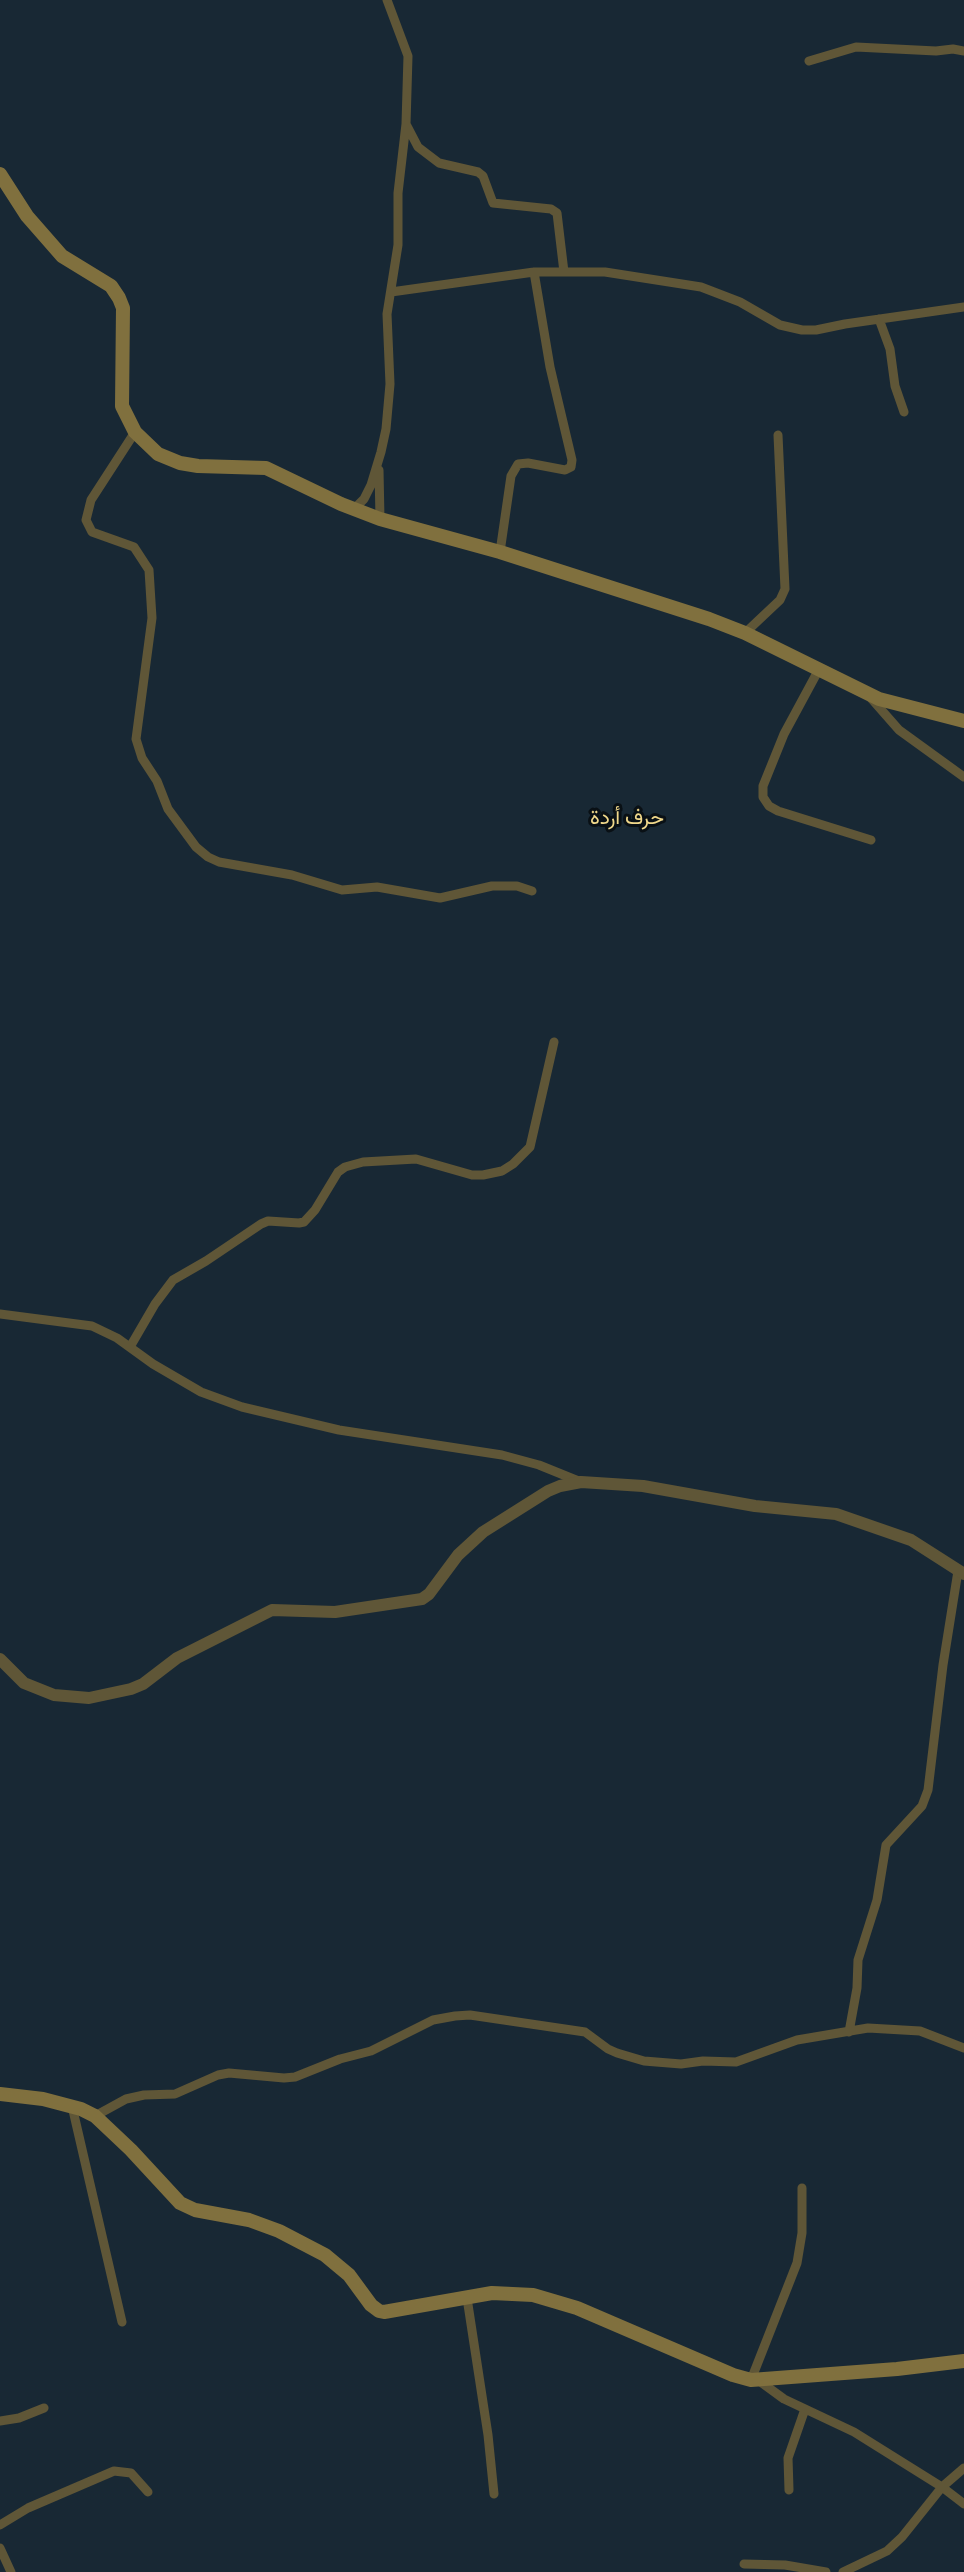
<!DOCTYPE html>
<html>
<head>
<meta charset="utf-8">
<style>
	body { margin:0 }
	canvas { display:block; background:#182834 }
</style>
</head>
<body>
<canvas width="964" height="2572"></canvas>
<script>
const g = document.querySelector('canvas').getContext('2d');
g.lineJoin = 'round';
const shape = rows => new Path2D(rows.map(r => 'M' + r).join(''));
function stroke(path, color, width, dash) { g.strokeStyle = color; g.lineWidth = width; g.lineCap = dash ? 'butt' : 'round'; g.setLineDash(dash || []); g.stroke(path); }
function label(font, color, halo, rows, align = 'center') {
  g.font = font + ' "IBM Plex Serif",Vazirmatn,serif'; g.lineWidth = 6; g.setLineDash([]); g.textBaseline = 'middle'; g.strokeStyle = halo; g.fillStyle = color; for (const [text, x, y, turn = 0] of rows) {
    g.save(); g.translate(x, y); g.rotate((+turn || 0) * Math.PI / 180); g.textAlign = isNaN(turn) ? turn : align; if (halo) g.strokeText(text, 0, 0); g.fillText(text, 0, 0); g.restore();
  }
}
const minor = shape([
	[809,61,856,47,936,51,953,49,964,51],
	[406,124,418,147,439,163,478,172,483,176,493,203,551,209,557,213,564,272],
	[391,292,534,272,605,272,701,287,740,302,780,325,802,330,816,330,845,324,964,307],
	[879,319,890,349,895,386,904,412],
	[135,432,91,500,86,520,92,532,134,547,149,570,152,618,136,739,142,758,157,781,168,809,196,847,208,857,219,862,292,875,342,890,377,887,440,898,492,886,517,886,532,891],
	[379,470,380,519],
	[354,509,364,499,371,485,381,452,386,429,390,384,387,314,398,245,398,193,406,124,408,56,387,0],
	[500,552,511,476,518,464,528,463,565,470,571,467,572,460,550,367,534,272],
	[745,633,780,600,785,589,778,435],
	[818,671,784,734,763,786,763,797,769,806,778,811,871,840],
	[870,697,899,730,964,777],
	[0,1314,92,1326,117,1338,153,1364,201,1392,242,1407,339,1430,502,1455,539,1465,581,1482],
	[130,1347,155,1304,173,1280,206,1261,261,1224,268,1221,299,1223,304,1222,315,1210,338,1172,345,1167,363,1162,416,1159,472,1175,483,1175,502,1171,513,1164,530,1147,554,1042],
	[849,2032,857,1988,858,1960,877,1900,886,1845,922,1806,928,1790,943,1665,958,1571],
	[72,2106,122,2322],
	[95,2116,126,2099,144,2095,175,2094,218,2075,229,2073,284,2078,295,2077,340,2059,371,2051,433,2020,455,2016,470,2015,585,2032,608,2049,617,2053,644,2061,681,2064,703,2061,736,2062,797,2040,868,2028,920,2031,964,2048],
	[467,2298,488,2435,494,2494],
	[751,2380,797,2263,802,2233,802,2188],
	[758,2380,784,2399,854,2432,942,2487,964,2504],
	[0,2421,19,2418,44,2408],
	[789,2490,788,2458,805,2409],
	[0,2525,28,2508,114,2471,131,2473,148,2492],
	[0,2548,11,2572],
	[744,2564,785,2565,826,2572],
	[843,2572,887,2551,902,2537,942,2487,964,2468]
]);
const tertiary = shape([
	[0,1659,24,1683,54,1695,89,1698,131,1689,143,1684,177,1658,272,1610,335,1612,422,1599,429,1594,458,1555,483,1532,548,1491,560,1486,581,1482,643,1486,755,1506,836,1514,911,1540,964,1574]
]);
const secondary = shape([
	[0,174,27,216,62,256,111,286,119,298,123,308,122,406,135,432,158,454,180,463,198,466,266,468,341,504,380,519,500,552,709,619,745,633,879,699,964,721],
	[0,2094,43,2099,81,2109,95,2116,131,2150,180,2203,195,2210,249,2220,279,2231,325,2255,349,2275,371,2305,379,2311,384,2312,492,2293,533,2295,577,2308,733,2375,751,2380,897,2369,964,2361]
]);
const quarterNames = [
	["حرف أردة",627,818]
];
stroke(minor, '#5f5637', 9);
stroke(tertiary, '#5f5637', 12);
stroke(secondary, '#80703e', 14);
label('21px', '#f0d88b', '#091015', quarterNames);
</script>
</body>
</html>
